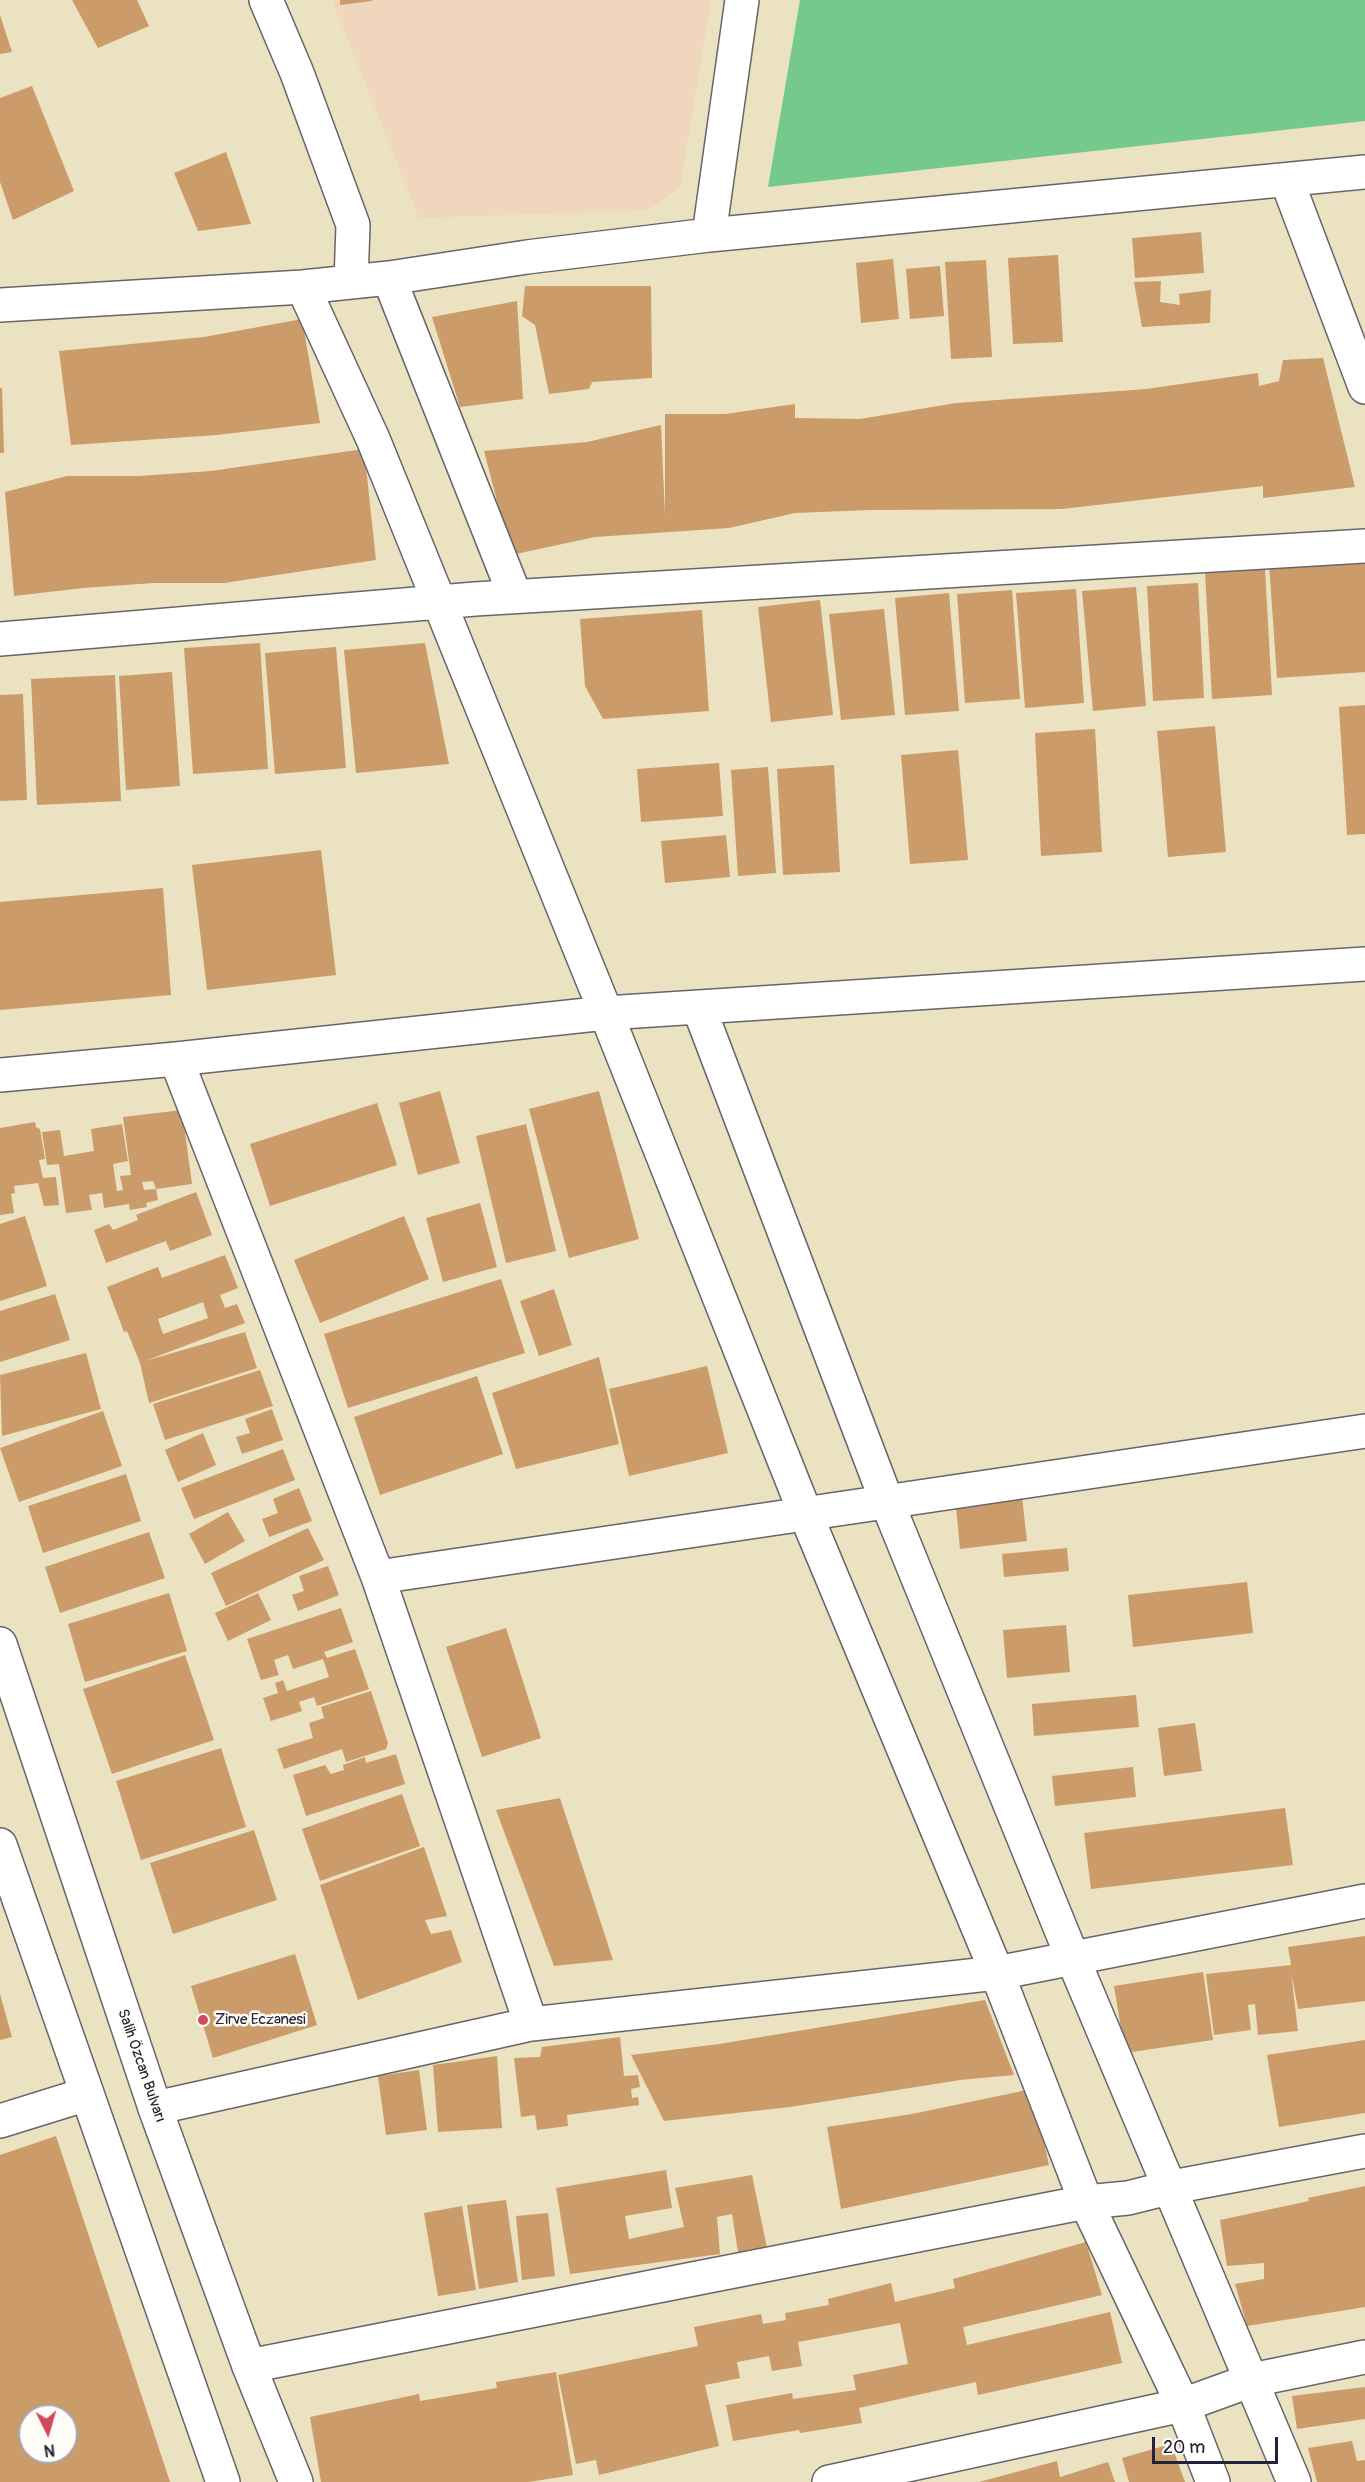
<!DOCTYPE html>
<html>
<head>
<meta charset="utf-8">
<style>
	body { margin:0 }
	#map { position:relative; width:1365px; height:2482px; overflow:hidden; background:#ebe2c1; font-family:Pangolin,sans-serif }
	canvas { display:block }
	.north { position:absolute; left:18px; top:2404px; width:60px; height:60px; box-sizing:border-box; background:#fdfcf7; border:2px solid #a5a5ac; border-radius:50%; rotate:175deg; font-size:16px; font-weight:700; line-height:24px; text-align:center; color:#22223b }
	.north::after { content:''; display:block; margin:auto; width:21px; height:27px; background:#d1495b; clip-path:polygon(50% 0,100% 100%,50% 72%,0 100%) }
	.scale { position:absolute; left:1152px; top:2437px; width:126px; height:27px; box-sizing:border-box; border:3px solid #22223b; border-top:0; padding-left:8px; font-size:18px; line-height:21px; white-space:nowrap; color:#22223b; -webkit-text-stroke:4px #fdfcf7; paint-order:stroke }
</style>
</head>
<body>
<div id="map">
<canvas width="1365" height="2482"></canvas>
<div class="north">N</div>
<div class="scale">20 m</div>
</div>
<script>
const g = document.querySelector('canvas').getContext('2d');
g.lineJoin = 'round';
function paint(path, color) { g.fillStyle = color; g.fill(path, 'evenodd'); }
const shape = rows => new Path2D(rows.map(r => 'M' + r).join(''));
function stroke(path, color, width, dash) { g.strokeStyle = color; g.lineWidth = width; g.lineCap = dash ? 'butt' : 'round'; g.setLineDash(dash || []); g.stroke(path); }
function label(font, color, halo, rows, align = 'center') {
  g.font = font + ' Pangolin,sans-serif'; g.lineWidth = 5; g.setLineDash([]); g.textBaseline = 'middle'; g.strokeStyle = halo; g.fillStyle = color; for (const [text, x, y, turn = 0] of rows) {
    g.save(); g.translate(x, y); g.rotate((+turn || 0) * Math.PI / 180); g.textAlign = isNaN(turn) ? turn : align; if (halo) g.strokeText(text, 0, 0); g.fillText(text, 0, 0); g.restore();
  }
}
const built = shape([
	[332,0,711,0,680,187,648,210,419,218]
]);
const green = shape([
	[800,0,1365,0,1365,121,768,187]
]);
const building = shape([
	[72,0,137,0,149,26,98,48],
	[340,0,372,0,372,1,340,5],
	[0,15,12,52,0,54],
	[32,86,74,191,13,220,0,182,0,98],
	[226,152,251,224,198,231,174,173],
	[1201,232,1204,273,1135,278,1132,238],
	[1058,255,1063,342,1013,344,1008,258],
	[893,259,899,319,861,323,856,263],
	[986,260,992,357,951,359,945,262],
	[940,266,944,316,910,319,906,269],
	[1161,281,1160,302,1180,305,1179,294,1211,290,1210,323,1142,327,1134,282],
	[525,286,651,286,652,378,592,382,589,389,549,394,535,325,522,316],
	[517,301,523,399,460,407,432,317],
	[302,319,320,423,217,435,71,445,59,351,204,337],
	[1323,358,1355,487,1263,498,1263,486,1062,509,870,510,795,513,729,528,595,537,511,555,484,451,587,442,661,425,665,516,665,414,725,414,795,404,795,418,860,419,956,403,1146,389,1258,373,1259,386,1279,381,1283,360],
	[0,388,2,388,4,453,0,453],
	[364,449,376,560,224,583,154,583,83,588,14,596,5,492,67,476,139,476,211,471],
	[1365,557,1365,672,1277,678,1269,564],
	[1265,569,1272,695,1212,699,1205,573],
	[1198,583,1204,698,1153,701,1147,586],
	[1136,587,1146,706,1093,711,1082,591],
	[1076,589,1084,703,1025,708,1016,593],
	[1012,590,1020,699,965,703,957,594],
	[949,593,959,711,905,715,895,598],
	[820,600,833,715,771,722,758,607],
	[884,609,895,715,841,720,829,614],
	[702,610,709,711,603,719,585,686,580,619],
	[260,643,268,769,193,774,184,648],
	[425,643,449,764,356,773,344,650],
	[336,647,346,768,275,774,265,653],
	[172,672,180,786,126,790,119,676],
	[115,675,121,801,37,805,31,679],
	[23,694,27,800,0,801,0,695],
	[1365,705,1365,834,1347,835,1339,707],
	[1215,726,1226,852,1168,857,1157,731],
	[1095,729,1102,852,1041,856,1035,733],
	[958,750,968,860,910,864,901,755],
	[719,763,723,816,641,822,637,769],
	[834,765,840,872,783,875,777,769],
	[768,767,776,873,738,876,731,770],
	[726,835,730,877,665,883,661,841],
	[321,850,336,975,207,990,192,865],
	[163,888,171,995,0,1010,0,902],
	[440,1091,460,1163,418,1175,399,1103],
	[599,1091,639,1239,569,1258,529,1109],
	[377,1103,397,1165,270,1206,250,1144],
	[182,1110,192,1184,156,1189,153,1181,142,1182,144,1190,156,1189,158,1200,146,1203,147,1207,130,1210,129,1204,104,1208,102,1193,89,1195,92,1210,66,1213,59,1164,47,1165,42,1132,60,1130,64,1156,94,1151,91,1129,122,1124,128,1161,113,1164,117,1191,123,1190,120,1176,131,1175,123,1117],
	[35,1122,36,1127,40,1129,45,1159,39,1160,43,1178,56,1177,59,1205,44,1206,38,1183,14,1186,15,1193,11,1194,14,1213,0,1215,0,1128],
	[526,1124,556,1251,506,1263,476,1136],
	[196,1192,212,1235,170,1251,166,1241,106,1263,94,1230,109,1224,113,1230,138,1220,136,1215],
	[480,1203,497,1267,443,1282,426,1218],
	[25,1216,47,1286,0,1301,0,1224],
	[404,1216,429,1279,320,1323,294,1260],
	[225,1255,238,1288,220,1295,225,1308,237,1304,245,1323,145,1361,245,1332,257,1368,149,1403,140,1363,127,1331,124,1332,107,1287,158,1267,162,1278],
	[203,1302,208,1318,163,1334,158,1319],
	[501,1279,525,1353,348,1408,324,1334],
	[554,1289,572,1345,539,1356,520,1301],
	[55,1294,70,1340,0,1362,0,1311],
	[86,1353,101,1409,2,1436,0,1375],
	[599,1357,619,1444,516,1469,492,1393],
	[707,1366,728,1453,629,1476,609,1389],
	[260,1370,273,1406,165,1440,153,1404],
	[477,1376,503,1454,380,1495,354,1417],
	[272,1409,283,1440,242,1454,236,1437,250,1433,245,1419],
	[103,1411,122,1466,19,1502,0,1448],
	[203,1433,216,1465,178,1482,165,1450],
	[283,1449,295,1480,194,1519,181,1488],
	[126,1474,141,1521,43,1553,28,1506],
	[299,1488,312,1521,269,1537,262,1519,278,1513,273,1499],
	[1021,1488,1027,1541,960,1549,955,1496],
	[228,1512,245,1541,205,1564,189,1534],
	[308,1528,324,1560,226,1606,211,1573],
	[149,1532,165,1578,60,1613,45,1567],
	[1067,1548,1069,1571,1004,1577,1002,1554],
	[328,1566,339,1595,298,1611,292,1595,304,1591,299,1576],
	[1247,1582,1253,1633,1133,1647,1128,1595],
	[169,1593,187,1651,85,1682,68,1624],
	[258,1593,271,1620,228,1641,215,1613],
	[341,1608,353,1642,324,1652,327,1658,355,1649,369,1689,317,1706,314,1697,299,1702,302,1711,271,1721,263,1698,278,1693,275,1683,283,1680,287,1691,329,1677,323,1659,293,1669,288,1655,274,1660,279,1675,261,1680,247,1639],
	[1066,1625,1070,1672,1007,1678,1003,1630],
	[506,1628,541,1738,482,1757,446,1647],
	[185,1655,214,1740,112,1774,83,1689],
	[371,1691,388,1743,386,1749,346,1762,342,1749,284,1769,277,1749,313,1738,309,1723,324,1718,321,1707],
	[1136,1695,1139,1727,1034,1736,1032,1704],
	[1195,1723,1202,1771,1164,1776,1158,1728],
	[221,1748,246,1827,141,1860,116,1781],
	[396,1754,405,1784,306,1816,293,1775,325,1765,331,1774,344,1770,343,1765,365,1757,366,1763],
	[1133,1767,1136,1797,1055,1806,1052,1776],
	[402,1794,420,1846,320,1881,302,1829],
	[560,1798,613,1960,554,1966,496,1810],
	[1285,1808,1293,1865,1091,1889,1084,1833],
	[254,1830,277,1900,173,1934,150,1863],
	[424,1847,447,1916,425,1920,431,1934,451,1930,462,1962,358,2000,320,1885],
	[1365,1936,1365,2001,1298,2009,1291,1972,1298,2031,1258,2035,1255,2004,1248,2005,1251,2030,1214,2035,1206,1974,1291,1965,1288,1947],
	[295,1954,317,2025,213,2058,191,1986],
	[1203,1972,1213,2040,1125,2053,1114,1986],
	[0,1994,12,2037,0,2040],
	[985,2000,1014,2075,960,2080,790,2107,664,2121,631,2055,719,2044],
	[620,2037,624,2076,638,2075,640,2087,631,2089,632,2098,638,2097,639,2105,567,2115,568,2126,537,2130,535,2115,521,2117,514,2058,540,2057,542,2047],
	[1365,2040,1365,2113,1279,2127,1267,2055],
	[497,2056,502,2128,438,2132,433,2065],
	[419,2070,427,2130,386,2135,378,2076],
	[1032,2089,1049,2165,841,2209,827,2127,912,2114],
	[56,2136,170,2482,0,2482,0,2155],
	[30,2416,66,2416,66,2452,30,2452],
	[666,2170,672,2208,625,2216,629,2239,684,2227,675,2188,752,2175,767,2248,738,2252,732,2214,717,2217,720,2254,570,2274,556,2188],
	[1365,2186,1365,2307,1247,2326,1235,2284,1264,2279,1264,2263,1227,2266,1220,2220,1309,2201,1308,2198],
	[506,2200,518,2282,479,2289,467,2205],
	[462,2206,476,2290,438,2296,424,2213],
	[548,2213,555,2276,522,2280,516,2216],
	[1086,2242,1102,2295,963,2327,967,2345,1110,2312,1122,2363,978,2395,976,2382,859,2408,862,2423,800,2433,799,2430,733,2441,726,2405,792,2393,793,2399,856,2390,853,2375,908,2364,900,2323,798,2342,802,2366,772,2371,769,2356,737,2362,740,2378,705,2385,719,2446,599,2475,596,2460,576,2464,558,2375,698,2346,694,2327,761,2314,763,2324,786,2320,785,2313,829,2305,828,2299,891,2283,895,2302,955,2288,953,2279],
	[556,2372,573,2475,529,2482,321,2482,310,2417,419,2394,420,2401,497,2388,496,2382],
	[1365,2387,1365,2419,1297,2429,1292,2396],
	[1352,2441,1357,2461,1365,2460,1365,2482,1317,2482,1308,2448],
	[1171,2444,1185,2482,1129,2482,1122,2458],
	[1057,2461,1060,2477,1108,2462,1115,2482,979,2482]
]);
const minor = shape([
	[266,0,297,73,353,225,351,282],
	[1287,181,1365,387],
	[709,235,742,0],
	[389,278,515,596],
	[303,287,373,439,606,1013,806,1515,997,1973,1086,2202,1183,2405,1213,2482],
	[0,305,303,287,389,278,527,257,709,235,1365,172],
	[0,639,475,599,1365,546],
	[699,1008,887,1502,1073,1959,1294,2482],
	[176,1059,378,1577,531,2024],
	[0,1075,176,1059,606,1013,1365,964],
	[378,1577,1365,1431],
	[155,2108,531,2024,997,1973,1365,1901],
	[0,2121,87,2094],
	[249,2366,1086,2202,1128,2198,1172,2187,1365,2151],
	[829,2482,1183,2405,1252,2380,1365,2357]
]);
const major = shape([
	[0,1644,155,2108,249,2366,296,2482],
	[0,1845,223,2482]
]);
const markers = [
	[203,2020,6,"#d1495b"]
];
const poiNames = [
	["Zirve Eczanesi",215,2020]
];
const streetNames = [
	["Salih Özcan Bulvarı",141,2066,71]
];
paint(built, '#efd6bc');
paint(green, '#75c98c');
paint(building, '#cc9b6a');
stroke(minor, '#68656a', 36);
stroke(major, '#68656a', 36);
stroke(minor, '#fff', 33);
stroke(major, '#fff', 33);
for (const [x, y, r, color] of markers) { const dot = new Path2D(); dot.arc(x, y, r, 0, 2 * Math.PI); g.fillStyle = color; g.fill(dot); stroke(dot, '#fdfcf7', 2); }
label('15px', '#22223b', '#fdfcf7', poiNames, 'left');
label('15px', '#22223b', '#fdfcf7', streetNames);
</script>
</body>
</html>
